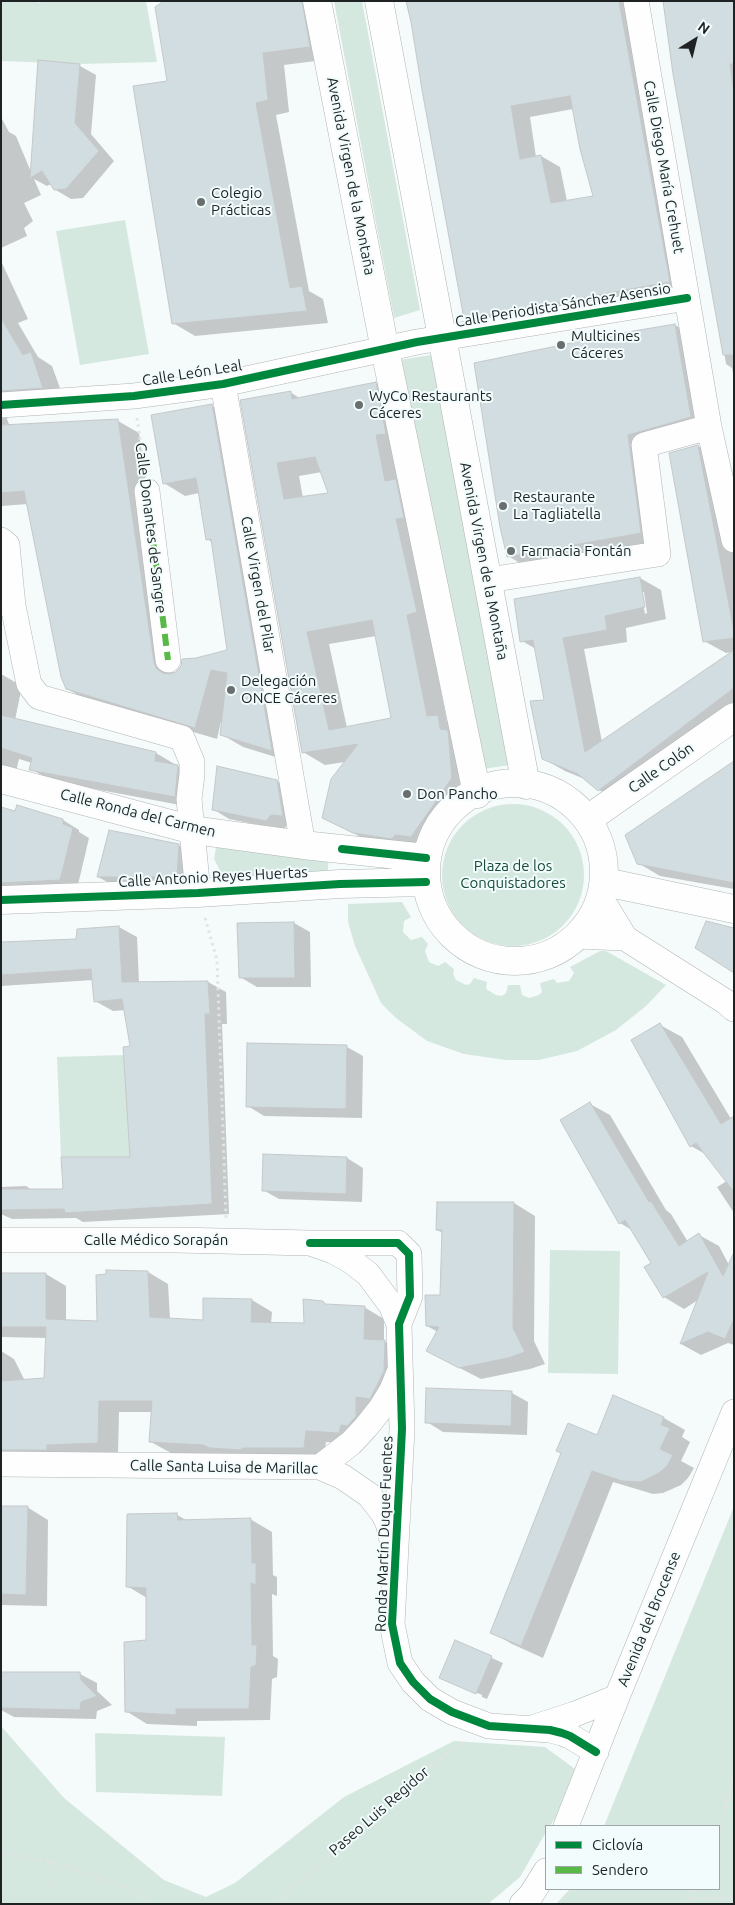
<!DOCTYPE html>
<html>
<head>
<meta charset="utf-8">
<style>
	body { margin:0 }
	#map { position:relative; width:735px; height:1905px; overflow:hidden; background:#f5fafa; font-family:Ubuntu,sans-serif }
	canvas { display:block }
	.frame { position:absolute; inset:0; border:2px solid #1e2222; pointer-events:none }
	.legend { position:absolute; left:545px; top:1825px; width:175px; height:65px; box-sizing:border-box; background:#f2fcfd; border:1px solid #9da5a5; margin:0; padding:6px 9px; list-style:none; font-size:15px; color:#1e2222 }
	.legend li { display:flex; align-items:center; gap:10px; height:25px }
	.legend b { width:25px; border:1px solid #9da5a5 }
	.north { position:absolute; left:670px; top:15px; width:50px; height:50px; -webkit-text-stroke:4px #f2fcfd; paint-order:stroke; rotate:36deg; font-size:14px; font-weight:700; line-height:20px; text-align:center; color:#1e2222 }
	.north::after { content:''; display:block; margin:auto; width:18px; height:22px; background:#1e2222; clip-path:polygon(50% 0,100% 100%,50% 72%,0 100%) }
</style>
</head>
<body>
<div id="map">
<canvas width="735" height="1905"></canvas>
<div class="frame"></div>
<ul class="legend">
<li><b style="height:6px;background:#00873e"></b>Ciclovía</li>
<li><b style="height:6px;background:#58b947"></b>Sendero</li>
</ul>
<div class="north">N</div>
</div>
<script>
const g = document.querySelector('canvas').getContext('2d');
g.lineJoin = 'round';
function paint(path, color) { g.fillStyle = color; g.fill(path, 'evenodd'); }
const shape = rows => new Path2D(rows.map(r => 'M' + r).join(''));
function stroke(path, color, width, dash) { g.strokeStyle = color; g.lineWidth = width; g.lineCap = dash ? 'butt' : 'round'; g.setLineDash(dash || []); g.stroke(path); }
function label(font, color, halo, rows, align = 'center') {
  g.font = font + ' Ubuntu,sans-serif'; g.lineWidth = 4; g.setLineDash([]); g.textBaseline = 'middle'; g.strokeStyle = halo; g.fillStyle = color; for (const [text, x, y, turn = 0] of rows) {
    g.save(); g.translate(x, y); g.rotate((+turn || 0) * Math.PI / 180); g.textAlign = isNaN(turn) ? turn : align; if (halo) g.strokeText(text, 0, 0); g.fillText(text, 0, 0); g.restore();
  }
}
const green = shape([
	[1,1,38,1,39,3,44,1,146,1,157,62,80,64,1,61],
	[334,1,362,1,420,310,394,318],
	[125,220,149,354,80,365,56,231],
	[431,355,510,765,483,769,393,361],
	'442 875a71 71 0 1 1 142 0a71 71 0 1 1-142 0Z',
	[218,836,329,853,327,881,224,878,214,859],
	[402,902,411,917,404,921,403,932,411,940,422,937,428,944,425,951,429,962,438,966,445,962,454,969,453,974,456,980,466,985,470,984,474,978,487,982,486,989,496,995,502,996,506,993,508,985,520,985,522,995,529,998,539,995,542,992,540,983,554,979,557,983,569,981,574,973,570,967,600,951,606,951,666,985,646,1006,616,1030,577,1051,539,1060,506,1060,464,1054,427,1041,396,1018,381,1003,355,946,348,922,348,904],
	[124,1055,130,1157,61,1157,57,1057],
	[550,1250,620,1251,618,1374,548,1373],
	[733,1509,734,1904,556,1904,570,1889,719,1889,719,1826,604,1826],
	[1,1726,64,1798,164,1880,206,1897,235,1883,344,1797,454,1741,545,1747,575,1769,555,1818,550,1826,546,1826,546,1832,520,1877,488,1904,1,1904],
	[95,1733,225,1737,222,1796,96,1792]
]);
const shadow = shape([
	[166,1,328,1,331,59,284,65,289,112,276,115,309,291,323,299,328,323,195,336,173,323],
	[409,1,636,1,689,293,485,330,465,318],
	[573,109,595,197,567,201,560,167,541,156,536,157,530,117],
	[664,1,734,1,734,378,732,368,726,364,718,313,666,23],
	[39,61,80,66,96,75,91,134,114,161,83,198,71,199,54,189,51,184,47,186,34,179,41,195,24,203,33,221,24,228,27,236,1,248,1,117,9,132,16,136,31,172],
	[1,261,28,319,18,323,38,357,52,366,64,399,9,410,7,419,9,424,12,426,118,421,139,433,174,674,196,660,228,651,213,543,207,539,199,493,185,496,164,483,212,406,233,418,292,762,243,747,221,734,223,721,221,721,217,739,89,701,67,689,28,504,1,506],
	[675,325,697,338,713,430,649,448,663,546,530,569,508,556],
	[375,383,398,396,429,628,447,722,460,729,474,791,433,849,376,845,324,818,345,762,325,765,303,752,242,401,290,392,301,399],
	[322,472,330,494,303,498,299,476],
	[376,636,393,719,347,728,329,644],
	[698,446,719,458,734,534,734,716,620,802,599,790,587,780,565,771,544,759,545,701,536,649,522,641,640,578,661,590,666,619,626,628,627,642,584,649,602,742,732,652,726,653,704,641],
	[641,592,644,592,647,613,645,614],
	[1,674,22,686,15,720,156,753,198,778,196,808,52,781,31,769,32,763,19,759,16,772,1,768],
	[734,762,734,889,660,876,638,863],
	[277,781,293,791,288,824,283,830,229,819,213,809],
	[1,808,63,820,79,830,79,832,89,838,77,889,1,893],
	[178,845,195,855,193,886,115,886,98,877],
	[294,923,310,932,311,987,257,987,240,977],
	[119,927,137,937,139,983,208,982,226,992,227,1024,222,1024,229,1214,83,1222,76,1218,12,1219,1,1214,1,1187,26,1186,32,1190,64,1190,131,1159,132,1048,126,1010,113,1011,95,1001,93,980,1,986,1,943,77,940,78,930],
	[660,1025,682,1037,731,1119,734,1118,734,1213,717,1187,727,1181,707,1155,691,1146],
	[347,1047,363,1056,362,1118,264,1116,248,1106],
	[590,1104,610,1115,666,1210,671,1214,688,1242,699,1235,719,1246,729,1265,734,1254,734,1345,728,1343,701,1355,681,1344,698,1300,684,1309,664,1297,652,1263,632,1230,620,1223],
	[264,1155,347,1158,363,1168,362,1202,279,1199,263,1190],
	[514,1203,535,1216,534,1341,545,1364,530,1369,481,1379,448,1362,438,1332,427,1326,442,1296,443,1233,437,1230],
	[148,1272,168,1284,170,1319,204,1321,252,1300,272,1312,271,1324,305,1325,327,1305,364,1307,384,1319,384,1341,404,1353,359,1444,326,1442,324,1458,171,1453,151,1442,152,1412,119,1412,118,1454,1,1460,1,1351,14,1359,25,1381,46,1379,47,1338,1,1337,1,1274,46,1274,66,1286,66,1321,98,1322],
	[428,1389,512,1393,528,1402,527,1435,443,1432,427,1422],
	[614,1397,664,1418,685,1430,682,1437,690,1442,681,1461,694,1468,688,1478,681,1485,663,1493,653,1494,613,1482,543,1658,512,1644,491,1632,597,1436],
	[1,1507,27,1507,48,1520,47,1606,1,1605],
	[177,1515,188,1521,250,1519,272,1532,273,1575,277,1577,277,1596,272,1594,273,1656,278,1659,277,1677,272,1679,270,1720,197,1721,197,1726,147,1724,126,1711,147,1642,147,1598,127,1586],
	[456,1642,503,1663,487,1699,482,1697,482,1695,450,1681,450,1683,441,1677],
	[1,1673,80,1674,97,1683,97,1691,112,1705,97,1711,96,1719,14,1717,1,1710]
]);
const building = shape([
	[164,1,302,1,310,47,263,53,268,100,256,103,290,288,302,286,307,311,172,324,133,86,167,81,155,7,164,1],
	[406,1,619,1,670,282,464,319,422,90,411,22,406,1],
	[570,96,580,149,593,196,551,203,541,155,520,159,511,106,570,96],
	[663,1,734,1,734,64,730,64,734,92,734,355,723,355,673,74,663,1],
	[38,60,80,64,75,123,99,151,66,189,54,190,42,171,30,178,38,60],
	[1,318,23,355,31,352,43,388,1,391,1,318],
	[675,324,691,417,628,435,641,533,507,557,500,527,474,363,610,335,675,324],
	[376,382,386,434,376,435,385,481,396,479,404,518,396,519,417,612,407,615,427,716,438,715,440,729,448,730,452,778,411,837,395,835,392,839,353,833,322,818,331,779,358,744,302,753,240,400,291,391,292,399,376,382],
	[315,457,328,493,284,499,277,463,315,457],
	[372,620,391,718,329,730,307,632,372,620],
	[212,404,272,751,220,735,227,673,211,670,195,728,66,689,61,677,24,491,1,493,1,425,118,419,154,662,156,668,162,673,169,674,176,672,181,666,182,659,196,658,227,650,211,539,206,540,196,478,163,484,151,415,212,404],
	[698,445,734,631,734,638,703,642,669,453,698,445],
	[640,577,645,607,605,616,607,630,563,638,585,752,734,650,734,688,598,791,578,774,542,759,530,701,544,700,533,640,520,642,514,599,640,577],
	[1,715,156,752,155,761,178,765,175,797,29,770,32,758,1,748,1,715],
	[734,761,734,883,637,864,625,835,734,761],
	[217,766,277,780,283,816,271,815,266,821,212,810,217,766],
	[17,805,63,819,63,824,73,828,60,880,1,883,1,807,15,811,17,805],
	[109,830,179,844,177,877,97,877,109,830],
	[706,921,734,928,734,973,695,948,706,921],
	[294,922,295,978,239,978,237,923,294,922],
	[119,926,122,982,208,981,210,1014,205,1014,212,1204,65,1213,64,1209,1,1210,1,1189,63,1189,61,1157,130,1157,123,1047,130,1046,122,999,94,1002,91,969,1,975,1,942,76,939,77,929,119,926],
	[660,1023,721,1124,734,1116,734,1192,696,1143,690,1147,631,1040,660,1023],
	[247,1043,347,1045,346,1109,246,1107,247,1043],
	[590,1102,649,1202,651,1201,679,1246,699,1233,723,1276,734,1252,734,1319,725,1339,708,1332,680,1344,708,1272,663,1298,644,1267,651,1263,625,1220,619,1224,560,1120,590,1102],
	[263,1154,347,1157,346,1194,262,1191,263,1154],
	[437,1202,514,1202,513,1328,525,1352,508,1358,459,1368,426,1351,439,1327,426,1326,425,1295,440,1295,442,1230,436,1230,437,1202],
	[106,1270,148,1271,150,1317,203,1320,203,1298,252,1299,251,1322,304,1323,303,1299,323,1301,325,1304,365,1306,364,1339,385,1340,384,1371,370,1399,356,1397,356,1416,347,1426,341,1425,339,1433,306,1431,304,1448,242,1448,241,1450,210,1448,203,1445,149,1442,152,1401,99,1401,98,1443,47,1445,47,1450,1,1450,1,1381,44,1378,46,1327,1,1327,1,1273,46,1273,46,1319,97,1321,96,1275,106,1274,106,1270],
	[426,1388,512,1391,511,1426,425,1423,426,1388],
	[613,1395,664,1417,661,1425,670,1428,660,1449,673,1455,667,1466,659,1473,641,1482,622,1481,592,1471,521,1646,490,1633,561,1453,556,1451,568,1423,597,1435,613,1395],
	[1,1506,28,1506,26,1595,1,1594,1,1506],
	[177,1513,178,1520,251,1518,252,1563,256,1563,256,1585,251,1583,252,1645,257,1645,256,1665,251,1667,249,1709,176,1709,176,1715,125,1712,124,1642,146,1640,146,1588,126,1587,127,1514,177,1513],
	[455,1640,492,1656,476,1694,439,1678,455,1640],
	[1,1672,80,1672,81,1680,97,1696,81,1702,80,1710,1,1708,1,1672]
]);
const path = shape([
	[137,418,144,468],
	[205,918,217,960,226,1218],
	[719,1833,734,1775],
	[1,1852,50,1861,130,1889,152,1904],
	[50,1861,52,1893],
	[690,1898,734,1898],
	[274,1904,434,1763,464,1743],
	[687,1904,694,1889]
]);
const minor = shape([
	[636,1,709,427,734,540],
	[223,384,303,845],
	[1,405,134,396,223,384,417,342,687,298],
	[147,491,168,660],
	[1,540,7,545,13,606,29,684,39,697,182,738,192,762,192,774,189,799,198,893],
	[488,580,658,554,644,445,709,427],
	[600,897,625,938,726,1002,734,1009],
	[576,936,625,938],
	[1,1240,176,1240,310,1243,333,1251,351,1261,368,1274,391,1305,399,1324],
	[310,1243,398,1243,409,1254,410,1296,399,1324,402,1429,392,1624,400,1663,413,1682,430,1699,452,1712,489,1726,550,1730,562,1733,570,1736,596,1752],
	[1,1464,320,1467,343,1477,369,1495,383,1513,388,1523,392,1540],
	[320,1467,351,1443,366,1427,381,1408,392,1390,398,1375],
	[535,1727,575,1714,617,1697],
	[566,1826,617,1697,734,1412],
	[522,1904,531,1895,546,1871]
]);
const major = shape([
	[317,1,385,350,477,794],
	[379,1,526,785],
	[1,779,193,830,303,845,426,858],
	'426 872a89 89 0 1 1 178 0a89 89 0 1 1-178 0Z',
	[588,819,734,717],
	[605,882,734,909],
	[1,900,198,893,340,884,426,882]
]);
const quiet = shape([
	[147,491,168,660]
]);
const cycleway = shape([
	[1,405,134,396,223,384,417,342,687,298],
	[342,849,426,858],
	[1,900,198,893,340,884,426,882],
	[310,1243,398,1243,409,1254,410,1296,399,1324,402,1429,392,1624,400,1663,413,1682,430,1699,452,1712,489,1726,550,1730,562,1733,570,1736,596,1752]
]);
const markers = [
	[201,202,5,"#696e6e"],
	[561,345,5,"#696e6e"],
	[359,405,5,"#696e6e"],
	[503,506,5,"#696e6e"],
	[511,551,5,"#696e6e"],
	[231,690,5,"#696e6e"],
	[407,794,5,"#696e6e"]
];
const streetNames = [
	["Calle Diego María Crehuet",664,167,80],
	["Avenida Virgen de la Montaña",351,176,79],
	["Calle Periodista Sánchez Asensio",563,305,-9],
	["Calle León Leal",192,373,-9],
	["Calle Donantes de Sangre",151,528,83],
	["Avenida Virgen de la Montaña",484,561,79],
	["Calle Virgen del Pilar",258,585,80],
	["Calle Colón",661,768,-35],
	["Calle Ronda del Carmen",138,813,14],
	["Calle Antonio Reyes Huertas",213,877,-3],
	["Calle Médico Sorapán",156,1240],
	["Calle Santa Luisa de Marillac",224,1467,1],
	["Ronda Martín Duque Fuentes",384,1534,-88],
	["Avenida del Brocense",649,1619,-68],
	["Paseo Luis Regidor",379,1811,-41]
];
const poiNames = [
	["Colegio",211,193],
	["Prácticas",211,210],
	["Multicines",571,336],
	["Cáceres",571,353],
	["WyCo Restaurants",369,396],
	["Cáceres",369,413],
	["Restaurante",513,497],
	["La Tagliatella",513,514],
	["Farmacia Fontán",521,551],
	["Delegación",241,681],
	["ONCE Cáceres",241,698],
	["Don Pancho",417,794]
];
const parkNames = [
	["Plaza de los",513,866],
	["Conquistadores",513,883]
];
paint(green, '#d5e8df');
paint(shadow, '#0003');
paint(building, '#d2dde1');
stroke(building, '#c5c8c9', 1);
stroke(minor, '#b1b5b5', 26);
stroke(major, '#b1b5b5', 29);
stroke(path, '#e1e3e4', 3, [2.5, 4]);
stroke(minor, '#fefefe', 25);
stroke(major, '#fefefe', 28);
stroke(quiet, '#58b947', 6, [12, 6]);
stroke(cycleway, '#00873e', 8);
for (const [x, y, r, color] of markers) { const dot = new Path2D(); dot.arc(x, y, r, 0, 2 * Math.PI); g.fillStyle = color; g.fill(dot); stroke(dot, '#f2fcfd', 2); }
label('15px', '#1e2222', '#f2fcfd', streetNames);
label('15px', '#1e2222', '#f2fcfd', poiNames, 'left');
label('15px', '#174c37', '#f2fcfd', parkNames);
</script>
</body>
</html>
